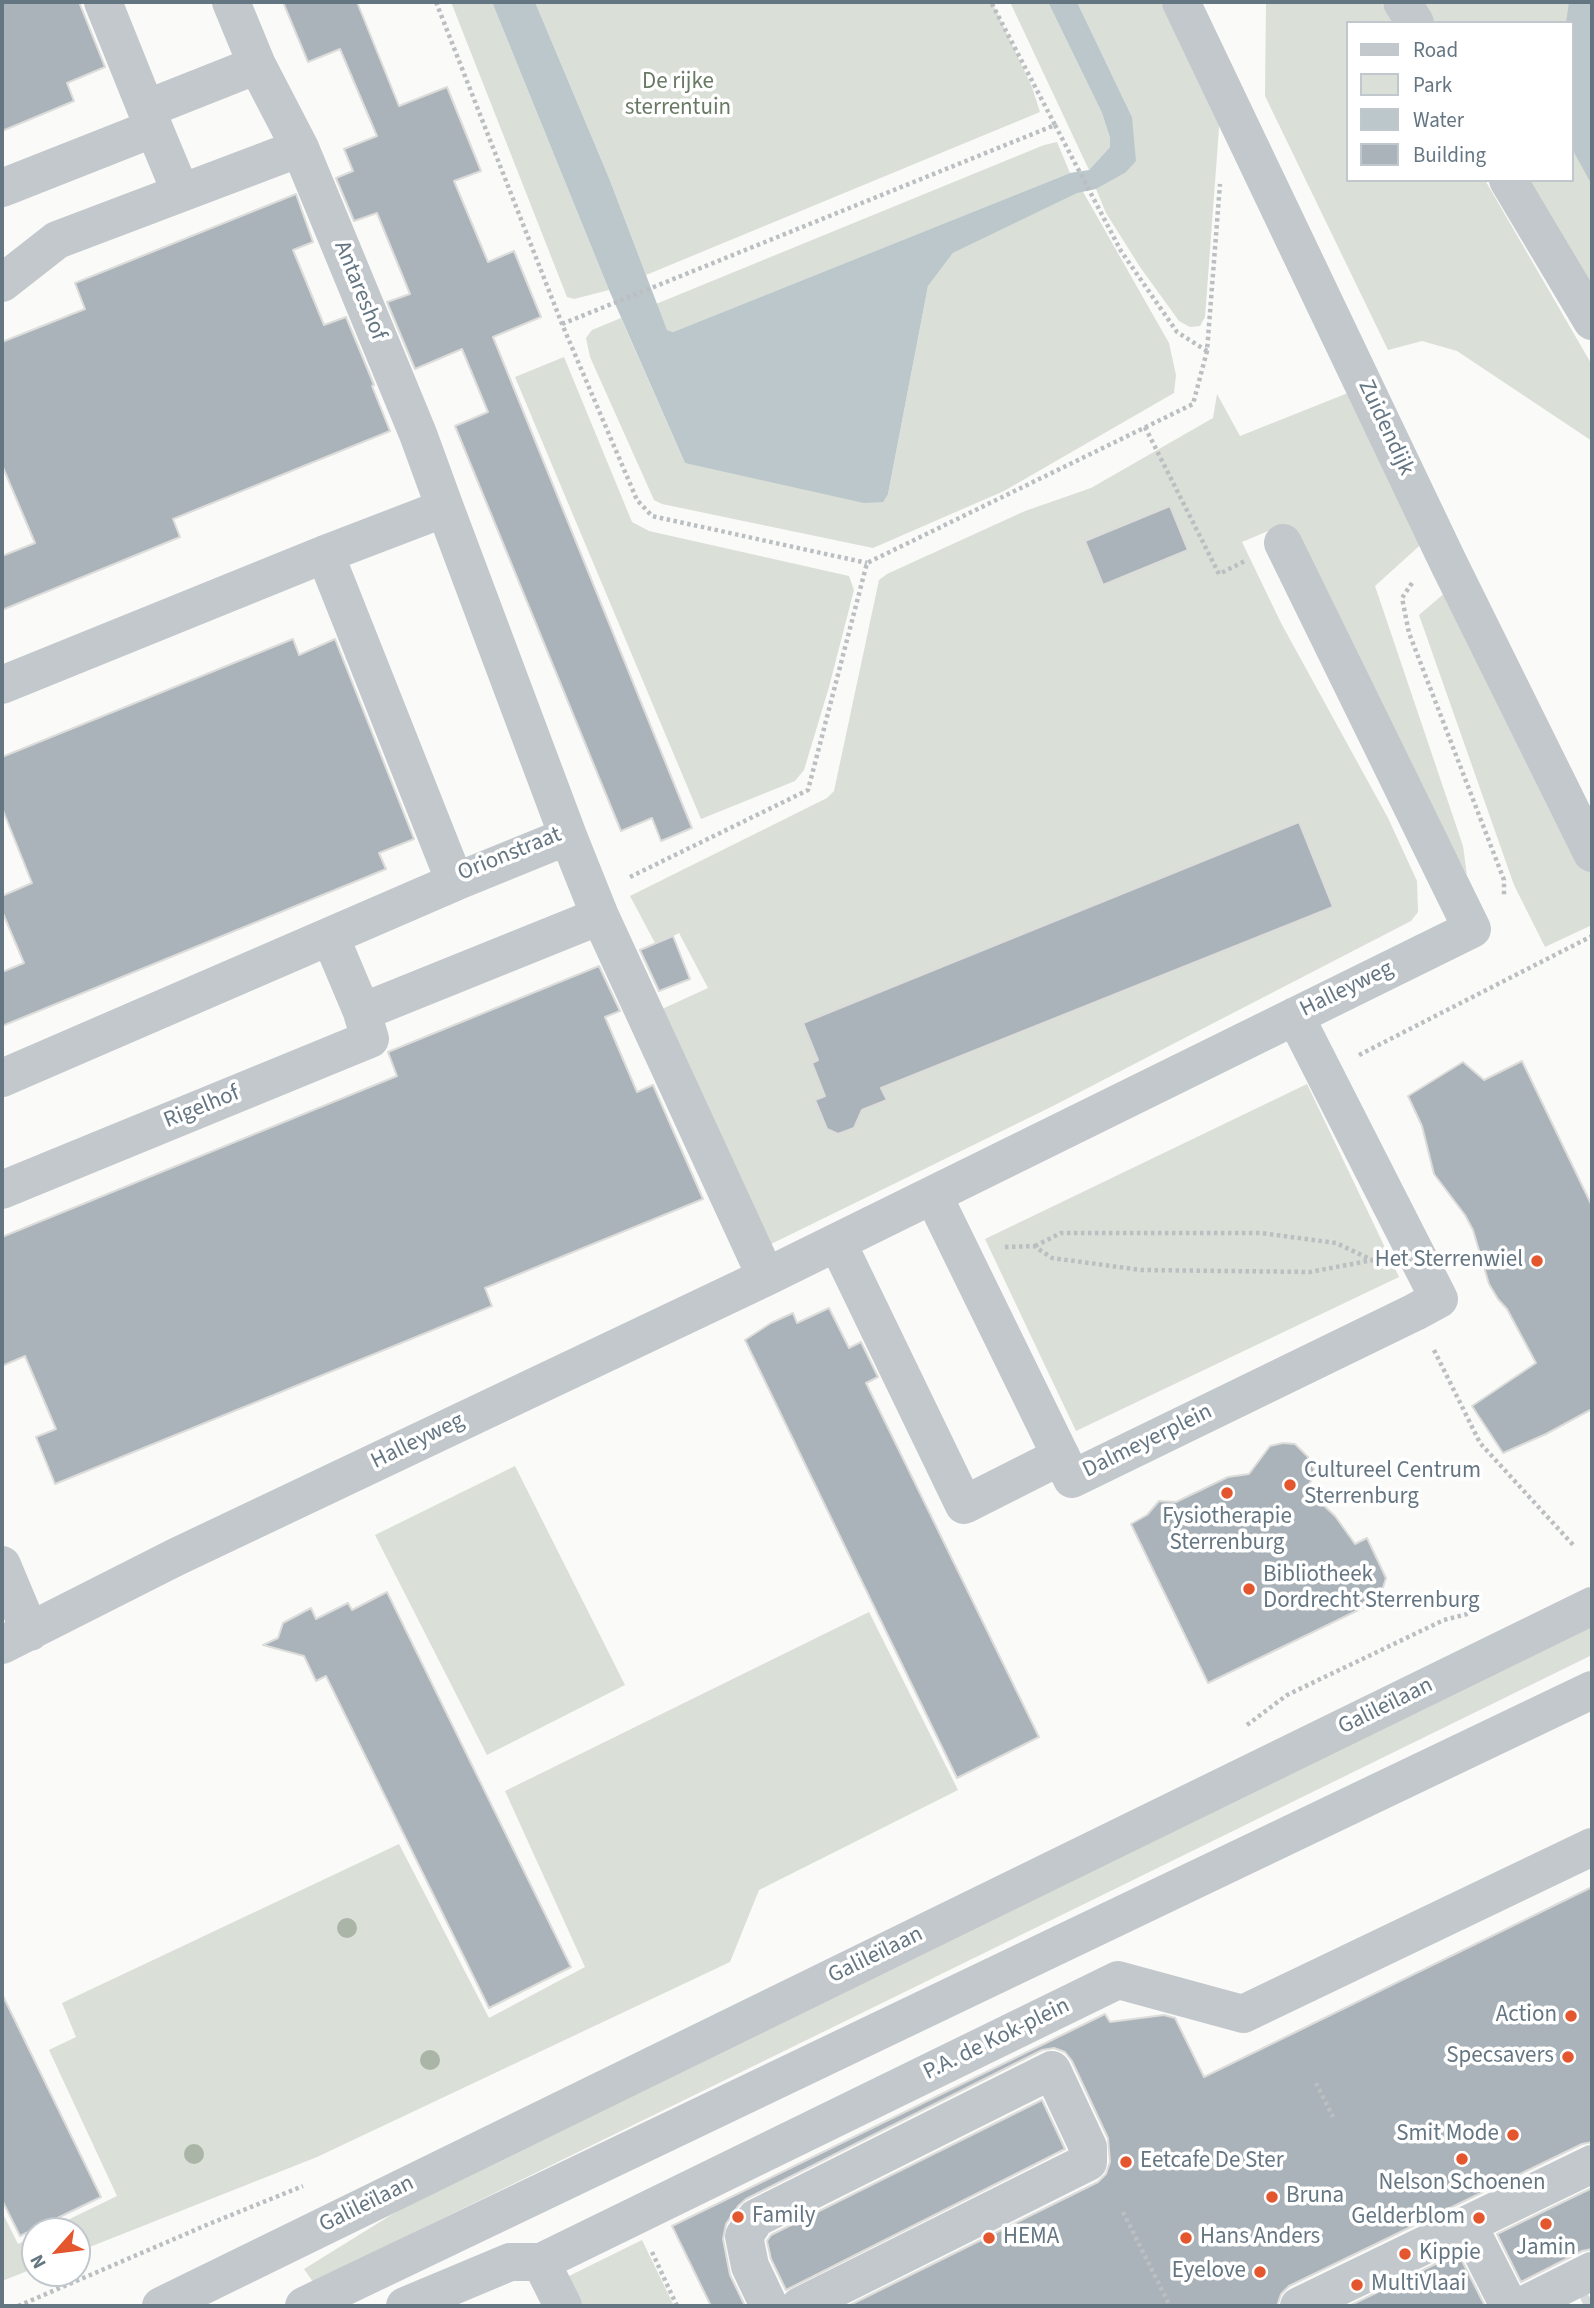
<!DOCTYPE html>
<html>
<head>
<meta charset="utf-8">
<style>
	body { margin:0 }
	#map { position:relative; width:1594px; height:2308px; overflow:hidden; background:#fafaf8; font-family:"Source Sans 3",sans-serif }
	canvas { display:block }
	.frame { position:absolute; inset:0; border:4px solid #657683; pointer-events:none }
	.legend { position:absolute; left:1346px; top:21px; width:228px; height:161px; box-sizing:border-box; background:#fff; border:2px solid #c1c8cd; margin:0; padding:9px 12px; list-style:none; font-size:21px; color:#657683 }
	.legend li { display:flex; align-items:center; gap:14px; height:35px }
	.legend b { width:35px; border:2px solid #c1c8cd }
	.north { position:absolute; left:21px; top:2217px; width:70px; height:70px; box-sizing:border-box; background:#fff; border:2px solid #c1c8cd; border-radius:50%; rotate:242deg; font-size:19px; font-weight:700; line-height:28px; text-align:center; color:#657683 }
	.north::after { content:''; display:block; margin:auto; width:24px; height:32px; background:#e4572e; clip-path:polygon(50% 0,100% 100%,50% 72%,0 100%) }
</style>
</head>
<body>
<div id="map">
<canvas width="1594" height="2308"></canvas>
<div class="frame"></div>
<ul class="legend">
<li><b style="height:9px;background:#c3c8cc"></b>Road</li>
<li><b style="height:19px;background:#dadfd7"></b>Park</li>
<li><b style="height:19px;background:#bbc7cb"></b>Water</li>
<li><b style="height:19px;background:#aab3b9"></b>Building</li>
</ul>
<div class="north">N</div>
</div>
<script>
const g = document.querySelector('canvas').getContext('2d');
g.lineJoin = 'round';
function paint(path, color) { g.fillStyle = color; g.fill(path, 'evenodd'); }
const shape = rows => new Path2D(rows.map(r => 'M' + r).join(''));
function stroke(path, color, width, dash) { g.strokeStyle = color; g.lineWidth = width; g.lineCap = dash ? 'butt' : 'round'; g.setLineDash(dash || []); g.stroke(path); }
function label(font, color, halo, rows, align = 'center') {
  g.font = font + ' "Source Sans 3",sans-serif'; g.lineWidth = 7; g.setLineDash([]); g.textBaseline = 'middle'; g.strokeStyle = halo; g.fillStyle = color; for (const [text, x, y, turn = 0] of rows) {
    g.save(); g.translate(x, y); g.rotate((+turn || 0) * Math.PI / 180); g.textAlign = isNaN(turn) ? turn : align; if (halo) g.strokeText(text, 0, 0); g.fillText(text, 0, 0); g.restore();
  }
}
const green = shape([
	[451,2,492,2,609,290,574,299,567,297],
	[535,2,992,2,1032,87,1040,112,646,275,609,178],
	[1010,2,1048,2,1102,113,1110,138,1110,147,1089,170],
	[1077,2,1165,2,1220,115,1205,317,1200,326,1190,327,1179,321,1140,267,1106,213,1096,189,1125,173,1132,117],
	[1266,2,1381,2,1393,23,1347,23,1347,180,1485,180,1592,365,1592,441,1457,351,1422,341,1388,350,1265,96],
	[1423,2,1592,2,1592,318,1519,180,1571,180,1571,23,1435,23],
	[1057,142,1070,173,673,332,667,330,656,304,1044,145],
	[1082,190,1169,343,1176,375,1174,393,1004,491,873,548,662,504,654,500,590,357,586,338,592,330,621,318,685,463,888,494,928,286,953,253],
	[564,357,632,522,649,531,849,576,854,590,829,687,804,770,795,781,701,819,515,377],
	[1368,385,1438,529,1375,586,1463,846,1467,875,1285,524,1242,542,1281,623,1388,818,1417,881,1418,912,1411,921,1051,1107,767,1246,660,1010,708,988,679,933,656,945,630,896,827,798,834,791,879,580,887,574,1025,511,1091,488,1213,418,1217,394,1240,436],
	[1461,579,1592,855,1592,925,1545,947,1514,885,1419,615],
	[1307,1084,1399,1277,1076,1431,985,1239],
	[515,1466,625,1685,487,1755,375,1535],
	[869,1612,958,1790,759,1890,730,1962,317,2157,77,2252,77,2231,45,2231,117,2196,49,2050,76,2037,62,2003,399,1844,489,2018,585,1967,505,1791],
	[1592,1619,1592,1655,313,2282,304,2269,446,2181],
	[2,2212,18,2244,35,2236,35,2268,2,2281],
	[642,2240,674,2306,579,2306,565,2278]
]);
const water = shape([
	[492,2,535,2,609,178,667,330,673,332,1070,173,1089,170,1110,147,1110,138,1102,113,1048,2,1077,2,1132,117,1136,161,1125,173,1096,189,1077,193,953,253,928,286,888,494,883,502,864,503,685,463,609,290],
	[1569,2,1592,2,1592,185,1571,147,1571,23,1566,23]
]);
const building = shape([
	[2,2,79,2,105,67,67,83,74,101,2,131,2,2],
	[283,2,357,2,399,106,447,87,481,171,454,181,488,262,514,251,541,317,493,337,692,828,661,841,652,818,621,831,455,426,488,412,462,349,415,369,387,302,410,294,377,213,354,221,336,178,353,171,344,149,377,136,340,49,308,62,283,2],
	[296,194,313,242,293,250,324,325,346,317,374,385,372,386,390,431,173,519,180,537,2,610,2,556,35,543,2,465,2,342,85,309,75,283,296,194],
	[1170,506,1188,550,1103,585,1085,541,1170,506],
	[293,639,299,655,335,639,414,839,379,853,386,869,2,1026,2,972,24,963,2,911,2,896,32,883,2,808,2,757,293,639],
	[1299,822,1333,907,881,1088,887,1100,862,1110,854,1128,838,1134,827,1129,815,1100,825,1096,812,1063,818,1060,803,1023,1299,822],
	[673,936,690,979,659,991,640,950,673,936],
	[599,966,620,1011,605,1017,637,1092,653,1085,703,1199,485,1288,492,1306,55,1484,36,1437,56,1429,25,1356,2,1366,2,1237,397,1076,388,1052,599,966],
	[1522,1061,1592,1206,1592,1409,1546,1434,1503,1453,1472,1406,1536,1363,1507,1309,1498,1299,1489,1284,1473,1230,1465,1215,1434,1174,1422,1126,1408,1096,1463,1062,1484,1080,1522,1061],
	[829,1308,849,1348,861,1342,878,1377,866,1383,1039,1737,957,1778,745,1340,771,1323,793,1313,797,1323,829,1308],
	[1283,1443,1295,1444,1308,1457,1316,1473,1306,1489,1335,1516,1355,1544,1367,1538,1386,1578,1379,1600,1208,1683,1131,1524,1147,1515,1159,1501,1176,1502,1228,1477,1249,1474,1270,1446,1283,1443],
	[387,1592,571,1967,489,2008,326,1676,316,1681,304,1656,263,1645,278,1638,283,1623,311,1608,316,1619,348,1603,352,1610,387,1592],
	[1592,1887,1592,2142,1582,2144,1289,2286,1281,2294,1277,2306,848,2306,1098,2182,1106,2174,1110,2162,1108,2138,1072,2061,1065,2052,1054,2048,1042,2050,746,2199,738,2206,726,2224,723,2239,730,2275,745,2306,711,2306,672,2226,1105,2014,1110,2022,1164,2015,1175,2018,1204,2077,1592,1887],
	[2,1994,101,2197,20,2236,2,2200,2,1994],
	[1042,2100,1065,2149,786,2290,771,2259,767,2241,771,2235,1042,2100],
	[1592,2188,1592,2249,1582,2251,1521,2282,1497,2234,1592,2188],
	[1458,2253,1485,2306,1349,2306,1458,2253]
]);
const minorTunnel = shape([
	[1584,2306,1592,2302]
]);
const path = shape([
	[436,2,562,324,637,500,652,516,867,563],
	[1055,125,1121,251,1177,332,1207,351],
	[562,324,1055,125,991,2],
	[1145,427,1219,574,1247,560],
	[1412,583,1402,598,1409,633,1504,880,1504,896],
	[630,877,808,790,867,563,1193,404,1207,351,1220,184],
	[1359,1055,1592,936],
	[1035,1246,1061,1233,1261,1233,1336,1243,1372,1260],
	[1005,1247,1034,1246,1052,1258,1141,1270,1310,1272,1373,1260],
	[1434,1350,1480,1443,1575,1547],
	[1247,1725,1287,1695,1444,1620,1483,1610],
	[1316,2083,1333,2117],
	[1123,2212,1170,2306],
	[652,2252,677,2306],
	[18,2306,209,2224,303,2186]
]);
const minor = shape([
	[103,2,146,109,257,65,231,2],
	[1181,2,1448,562,1592,853],
	[1402,2,1415,23],
	[257,65,300,148,418,434,445,508],
	[146,109,181,193],
	[1508,180,1592,321],
	[2,188,154,128],
	[2,283,57,240,300,148],
	[2,685,325,554,445,508,568,836,455,882,325,554],
	[568,836,600,916,766,1277],
	[330,936,362,1012],
	[2,1078,455,882],
	[2,1190,370,1039,362,1012,600,916],
	[933,1195,1072,1479,1415,1312,1439,1299,1295,1016],
	[837,1242,964,1505,1061,1456],
	[2,1565,30,1632],
	[2,1645,176,1557,766,1277,1472,929,1283,543],
	[1468,2225,1509,2306],
	[541,2262,563,2306],
	[161,2306,1592,1606],
	[304,2306,1592,1690],
	[405,2306,510,2262,541,2262,1118,1980,1243,2014,1592,1847],
	[769,2306,750,2266,744,2236,756,2218,1052,2070,1088,2147,1088,2162,800,2306],
	[1299,2306,1592,2164],
	[1522,2306,1592,2271]
]);
const trees = [
	[347,1928],
	[430,2060],
	[194,2154]
];
const markers = [
	[1537,1261,7,"#e4572e"],
	[1290,1485,7,"#e4572e"],
	[1227,1493,7,"#e4572e"],
	[1249,1589,7,"#e4572e"],
	[1571,2016,7,"#e4572e"],
	[1568,2057,7,"#e4572e"],
	[1513,2135,7,"#e4572e"],
	[1462,2159,7,"#e4572e"],
	[1126,2162,7,"#e4572e"],
	[1272,2197,7,"#e4572e"],
	[738,2217,7,"#e4572e"],
	[1479,2218,7,"#e4572e"],
	[1546,2224,7,"#e4572e"],
	[989,2238,7,"#e4572e"],
	[1186,2238,7,"#e4572e"],
	[1405,2254,7,"#e4572e"],
	[1260,2272,7,"#e4572e"],
	[1357,2285,7,"#e4572e"]
];
const parkNames = [
	["De rijke",678,83],
	["sterrentuin",678,109]
];
const streetNames = [
	["Antareshof",359,291,68],
	["Zuidendijk",1385,428,65],
	["Orionstraat",510,855,-22],
	["Halleyweg",1347,990,-26],
	["Rigelhof",202,1108,-22],
	["Halleyweg",418,1442,-26],
	["Dalmeyerplein",1148,1442,-26],
	["Galileïlaan",1386,1707,-26],
	["Galileïlaan",876,1956,-26],
	["P.A. de Kok-plein",997,2040,-26],
	["Galileïlaan",367,2205,-26]
];
const poiNames = [
	["Het Sterrenwiel",1523,1261,"right"],
	["Cultureel Centrum",1304,1472],
	["Sterrenburg",1304,1498],
	["Fysiotherapie",1227,1518,"center"],
	["Sterrenburg",1227,1544,"center"],
	["Bibliotheek",1263,1576],
	["Dordrecht Sterrenburg",1263,1602],
	["Action",1557,2016,"right"],
	["Specsavers",1554,2057,"right"],
	["Smit Mode",1499,2135,"right"],
	["Eetcafe De Ster",1140,2162],
	["Nelson Schoenen",1462,2184,"center"],
	["Bruna",1286,2197],
	["Family",752,2217],
	["Gelderblom",1465,2218,"right"],
	["HEMA",1003,2238],
	["Hans Anders",1200,2238],
	["Jamin",1546,2249,"center"],
	["Kippie",1419,2254],
	["Eyelove",1246,2272,"right"],
	["MultiVlaai",1371,2285]
];
paint(green, '#dadfd7');
paint(water, '#bbc7cb');
paint(building, '#aab3b9');
stroke(building, '#dcdcda', 2);
stroke(minorTunnel, '#d5d9db', 38, [38, 19]);
stroke(path, '#bbbfc2', 4.5, [3.5, 3.5]);
stroke(minor, '#c3c8cc', 38);
g.fillStyle = '#aab4a7';
for (const [x, y] of trees) { g.beginPath(); g.arc(x, y, 10, 0, 2 * Math.PI); g.fill(); }
for (const [x, y, r, color] of markers) { const dot = new Path2D(); dot.arc(x, y, r, 0, 2 * Math.PI); g.fillStyle = color; g.fill(dot); stroke(dot, '#fff', 2.5); }
label('23px', '#687a64', '#fff', parkNames);
label('23px', '#657683', '#fff', streetNames);
label('23px', '#657683', '#fff', poiNames, 'left');
</script>
</body>
</html>
